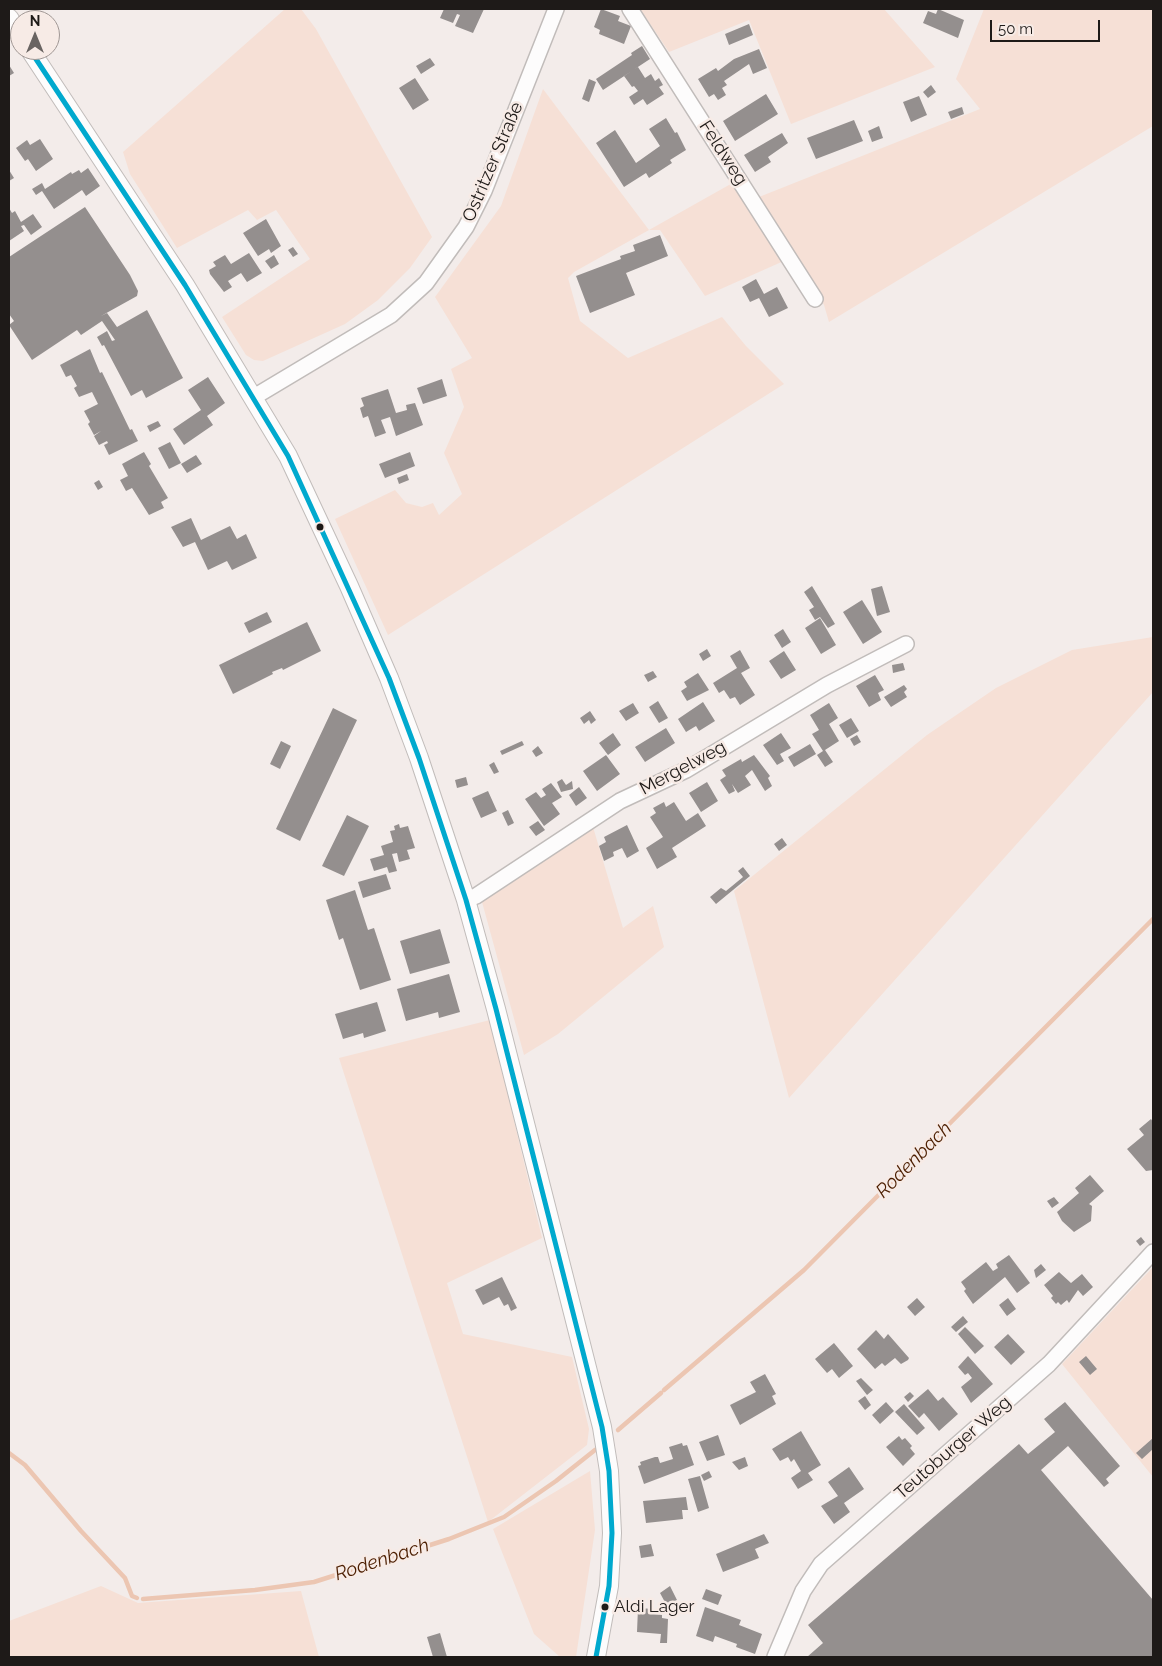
<!DOCTYPE html>
<html>
<head>
<meta charset="utf-8">
<style>
	body { margin:0 }
	#map { position:relative; width:1162px; height:1666px; overflow:hidden; background:#f3ecea; font-family:Raleway,sans-serif }
	canvas { display:block }
	.frame { position:absolute; inset:0; border:10px solid #1e1a18; pointer-events:none }
	.north { position:absolute; left:10px; top:10px; width:50px; height:50px; box-sizing:border-box; background:#f7ebe6; border:1px solid #a09794; border-radius:50%; rotate:0deg; font-size:14px; font-weight:700; line-height:20px; text-align:center; color:#1e1a18 }
	.north::after { content:''; display:block; margin:auto; width:18px; height:22px; background:#696462; clip-path:polygon(50% 0,100% 100%,50% 72%,0 100%) }
	.scale { position:absolute; left:990px; top:20px; width:110px; height:22px; box-sizing:border-box; border:2px solid #1e1a18; border-top:0; padding-left:6px; font-size:15px; line-height:18px; white-space:nowrap; color:#1e1a18; -webkit-text-stroke:4px #f7ebe6; paint-order:stroke }
</style>
</head>
<body>
<div id="map">
<canvas width="1162" height="1666"></canvas>
<div class="frame"></div>
<div class="north">N</div>
<div class="scale">50 m</div>
</div>
<script>
const g = document.querySelector('canvas').getContext('2d');
g.lineJoin = 'round';
function paint(path, color) { g.fillStyle = color; g.fill(path, 'evenodd'); }
const shape = rows => new Path2D(rows.map(r => 'M' + r).join(''));
function stroke(path, color, width, dash) { g.strokeStyle = color; g.lineWidth = width; g.lineCap = dash ? 'butt' : 'round'; g.setLineDash(dash || []); g.stroke(path); }
function label(font, color, halo, rows, align = 'center') {
  g.font = font + ' Raleway,sans-serif'; g.lineWidth = 5; g.setLineDash([]); g.textBaseline = 'middle'; g.strokeStyle = halo; g.fillStyle = color; for (const [text, x, y, turn = 0] of rows) {
    g.save(); g.translate(x, y); g.rotate((+turn || 0) * Math.PI / 180); g.textAlign = isNaN(turn) ? turn : align; if (halo) g.strokeText(text, 0, 0); g.fillText(text, 0, 0); g.restore();
  }
}
const green = shape([
	[285,9,301,9,316,29,432,237,410,268,378,300,345,324,263,361,254,360,246,355,222,317,310,259,276,210,257,220,248,210,177,248,130,174,123,152],
	[640,9,884,9,935,67,791,124,749,20,669,52],
	[984,9,1153,9,1153,126,829,322,824,305,799,259,759,197,980,109,956,79],
	[543,89,649,230,736,181,786,260,705,296,660,230,649,230,574,272,568,278,580,321,628,358,722,317,746,346,784,384,388,635,335,519,395,490,406,503,422,507,433,503,439,515,462,494,444,453,464,407,451,369,472,358,435,297,501,206],
	[1153,637,1153,692,789,1098,734,891,927,735,996,688,1072,650],
	[593,827,623,928,653,906,664,947,558,1034,524,1055,482,902],
	[490,1020,542,1238,447,1283,463,1334,572,1357,589,1429,587,1445,488,1522,339,1058],
	[1153,1267,1153,1477,1062,1364],
	[590,1471,595,1530,576,1657,560,1657,534,1634,493,1529],
	[101,1586,138,1603,301,1591,319,1657,9,1657,9,1621]
]);
const stream = shape([
	[664,1390,804,1270,1153,919],
	[618,1430,661,1393],
	[9,1453,25,1465,81,1531,125,1578,132,1596,137,1598],
	[143,1599,255,1590,314,1582,449,1539,504,1517,556,1481,595,1450]
]);
const building = shape([
	[444,9,484,9,473,33,455,26,460,15,457,14,453,23,440,18],
	[601,9,620,16,618,21,631,26,624,44,599,34,600,30,594,27],
	[938,9,964,20,958,38,923,23,928,11,936,14],
	[749,24,753,35,729,45,725,34],
	[642,46,650,59,603,90,596,79,632,55,631,53],
	[759,49,767,68,753,74,749,64,724,81,727,85,722,88,726,95,718,100,714,94,709,97,698,79,716,68,718,71,734,59],
	[430,58,435,65,421,74,416,66],
	[9,65,14,73,9,76],
	[638,67,645,78,651,74,655,81,659,78,663,85,659,87,664,94,647,105,643,99,634,105,629,97,638,91,634,86,632,87,624,76],
	[415,78,429,100,413,110,399,88],
	[589,79,596,82,589,102,582,99],
	[931,85,936,92,928,98,923,92],
	[766,94,778,114,735,141,723,121],
	[919,96,927,115,911,122,903,102],
	[962,107,964,114,951,119,948,112],
	[666,118,675,133,677,132,686,150,670,160,672,163,649,178,646,173,624,187,596,143,615,130,636,163,660,146,649,129],
	[854,120,863,141,816,159,807,138],
	[879,126,883,138,872,142,868,131],
	[782,133,788,143,768,157,771,162,755,172,744,155],
	[40,139,53,159,36,171,28,159,25,161,16,148,27,140,30,145],
	[88,168,100,186,86,196,82,190,54,209,42,191,36,195,32,189,42,183,45,189,71,172,72,174,79,170,81,173],
	[9,170,14,178,9,181],
	[85,207,130,275,138,291,137,296,101,316,107,313,117,327,147,310,183,378,146,398,142,390,131,396,104,345,102,346,97,337,107,331,112,341,115,340,102,321,81,335,77,330,32,360,9,325,14,321,9,314,9,257],
	[9,208,12,213,15,211,21,222,33,214,42,227,31,235,24,225,21,226,24,231,9,241],
	[266,219,281,246,271,253,269,249,258,256,243,233],
	[660,235,668,256,626,273,635,295,590,313,576,276,621,259,620,256,635,251,633,245],
	[293,247,298,254,293,257,288,250],
	[249,253,262,273,247,282,241,273,228,281,232,287,224,292,210,274,209,270,216,266,213,262,225,255,231,264],
	[274,255,279,264,271,269,265,261],
	[756,279,764,294,777,287,788,308,769,317,759,298,750,302,742,287],
	[90,349,100,373,102,372,130,430,132,429,138,441,109,455,104,445,108,443,107,441,99,445,94,436,101,431,94,435,88,424,90,422,84,411,98,404,92,392,79,397,74,388,77,386,71,375,66,377,60,365],
	[208,377,225,403,207,416,213,425,184,445,173,429,201,410,188,390],
	[442,379,447,396,423,404,417,388],
	[388,389,396,413,407,410,406,405,415,403,423,425,396,436,390,417,381,420,386,433,375,437,368,416,363,418,360,408,364,406,361,398],
	[158,421,161,426,150,432,147,426],
	[170,442,181,463,169,469,158,448],
	[144,452,151,464,149,466,168,498,161,502,164,508,149,515,132,488,126,491,120,480,128,476,122,464],
	[410,452,415,466,385,478,379,464],
	[196,455,202,464,187,473,181,464],
	[407,474,409,480,399,484,397,478],
	[99,480,103,487,98,490,94,483],
	[191,518,201,540,230,526,237,539,246,534,257,558,232,570,227,561,208,570,195,542,183,547,171,527],
	[812,586,835,624,828,628,820,617,815,620,809,610,814,607,804,592],
	[882,586,890,612,877,616,871,589],
	[862,600,882,632,863,644,843,612],
	[267,612,272,622,249,633,244,623],
	[820,618,836,645,821,654,805,628],
	[307,622,321,651,283,670,282,668,272,672,273,674,233,694,219,665],
	[783,629,791,642,782,648,774,635],
	[707,649,711,656,703,661,699,654],
	[740,650,750,668,741,673,755,695,740,705,735,697,730,699,724,690,719,693,713,683,737,668,730,656],
	[784,651,796,670,781,679,769,661],
	[903,663,905,670,893,673,892,665],
	[653,671,657,677,648,682,644,675],
	[698,673,709,690,687,701,681,691,687,687,684,682],
	[875,675,884,690,878,693,881,700,869,707,856,686],
	[904,685,907,689,904,692,907,697,891,707,884,697],
	[658,701,668,718,659,723,649,707],
	[703,702,715,721,699,731,696,726,686,732,678,719],
	[633,703,639,713,626,721,619,711],
	[829,703,838,718,829,724,839,741,825,750,833,762,825,767,817,755,823,751,812,734,819,730,810,715],
	[333,708,357,720,300,841,276,829],
	[590,711,596,720,591,724,589,720,584,724,580,718],
	[851,718,859,731,847,738,839,725],
	[666,728,675,743,645,762,635,747],
	[613,733,621,745,608,755,599,743],
	[781,733,791,748,780,754,784,761,777,765,763,745],
	[857,735,861,742,854,746,850,739],
	[281,741,291,746,280,769,270,764],
	[522,741,524,745,502,755,500,751],
	[810,744,816,754,794,767,788,757],
	[538,746,543,753,536,757,532,751],
	[606,755,620,774,597,791,583,771],
	[754,755,770,776,768,778,772,786,765,791,752,770,745,776,751,785,738,793,732,784,735,791,729,794,720,780,726,776,722,770,741,759,742,762],
	[494,762,499,772,494,774,489,765],
	[466,777,468,785,457,788,455,780],
	[562,779,566,785,572,781,573,789,561,792,557,782],
	[707,782,718,801,701,812,689,793],
	[551,783,562,797,552,803,560,814,544,826,525,799,536,792,541,798,546,795,542,789],
	[579,787,587,798,576,806,569,795],
	[488,791,497,811,481,818,472,798],
	[664,802,666,807,674,802,686,821,698,813,706,826,672,848,677,857,657,869,646,848,663,837,650,817,656,813,653,808],
	[508,810,514,823,508,826,502,813],
	[347,815,369,826,344,876,322,866],
	[538,821,545,830,536,836,529,827],
	[399,824,400,828,408,826,415,848,407,850,410,859,399,862,397,853,392,854,397,871,389,873,387,867,374,871,370,859,384,855,381,846,393,842,390,831,395,830,394,826],
	[627,825,639,851,627,858,622,848,613,852,614,856,604,861,599,846,606,842,604,837],
	[782,838,787,845,779,851,774,844],
	[743,867,750,876,716,904,710,897,721,888,726,891,743,877,738,871],
	[386,874,391,889,363,898,358,882],
	[355,890,368,930,374,928,391,980,360,990,343,938,339,940,326,900],
	[440,929,450,963,410,974,400,941],
	[449,974,460,1012,439,1018,438,1012,406,1021,397,989],
	[377,1002,386,1031,364,1038,363,1033,343,1039,335,1014],
	[1151,1119,1153,1122,1153,1170,1146,1171,1127,1149,1144,1135,1139,1129],
	[1090,1175,1104,1191,1089,1204,1092,1206,1091,1221,1074,1232,1062,1221,1057,1212,1079,1193,1075,1188],
	[1054,1197,1059,1203,1052,1208,1047,1201],
	[1141,1237,1145,1242,1140,1246,1136,1241],
	[1009,1255,1030,1283,1017,1293,1005,1277,973,1304,964,1291,966,1289,961,1282,986,1262,993,1271,998,1268,996,1264],
	[1041,1264,1046,1270,1036,1278,1034,1270],
	[1059,1272,1071,1283,1082,1274,1093,1287,1083,1296,1078,1290,1069,1303,1067,1300,1061,1305,1058,1302,1056,1304,1051,1298,1053,1296,1044,1285],
	[502,1277,517,1308,511,1311,508,1304,504,1306,499,1297,483,1305,475,1290],
	[917,1298,925,1307,915,1316,907,1307],
	[1008,1298,1016,1309,1007,1316,999,1305],
	[963,1316,968,1322,956,1332,951,1327],
	[965,1327,984,1346,975,1354,958,1334],
	[876,1330,884,1339,888,1334,909,1358,908,1360,901,1364,895,1358,885,1366,882,1363,875,1369,857,1349],
	[1008,1334,1025,1352,1011,1365,994,1347],
	[834,1343,853,1366,839,1378,832,1369,827,1373,815,1359],
	[968,1356,993,1384,971,1403,961,1387,972,1378,968,1373,965,1375,958,1367],
	[1086,1356,1097,1369,1090,1375,1079,1362],
	[765,1374,776,1394,772,1396,776,1404,740,1425,730,1405,756,1392,750,1382],
	[861,1378,873,1390,867,1395,856,1381],
	[928,1389,938,1401,943,1397,958,1414,939,1431,924,1413,919,1418,908,1406],
	[910,1392,914,1396,908,1402,904,1397],
	[865,1396,871,1405,865,1410,858,1401],
	[886,1402,894,1411,880,1424,872,1415],
	[1065,1402,1120,1466,1106,1479,1109,1483,1104,1487,1068,1446,1041,1470,1153,1600,1153,1657,807,1657,823,1643,808,1625,1019,1444,1028,1454,1055,1432,1044,1419],
	[904,1404,925,1428,917,1435,895,1412],
	[801,1431,821,1465,808,1473,813,1480,798,1489,791,1478,801,1471,794,1459,791,1462,788,1457,780,1461,772,1449],
	[718,1435,725,1455,707,1461,699,1442],
	[899,1436,902,1440,905,1438,912,1446,910,1448,915,1454,903,1466,886,1447],
	[1153,1438,1153,1449,1142,1459,1136,1453],
	[682,1443,683,1446,687,1445,694,1465,644,1484,638,1466,641,1465,640,1462,655,1457,658,1457,660,1463,673,1459,669,1447],
	[745,1457,748,1466,739,1470,732,1462],
	[849,1467,864,1489,844,1503,850,1512,834,1524,821,1506,838,1496,828,1482],
	[709,1471,712,1477,704,1481,701,1475],
	[700,1476,709,1508,698,1512,688,1479],
	[686,1497,688,1510,682,1510,683,1519,646,1523,643,1501],
	[764,1534,769,1543,755,1549,759,1558,723,1572,716,1554],
	[651,1544,654,1556,641,1558,639,1546],
	[670,1586,677,1600,667,1606,660,1593],
	[706,1589,722,1595,718,1605,702,1599],
	[705,1607,741,1620,739,1625,762,1634,755,1654,736,1647,737,1644,715,1636,713,1642,696,1636],
	[638,1608,654,1609,654,1614,662,1615,662,1618,668,1619,667,1643,660,1643,661,1634,637,1632],
	[440,1633,447,1657,433,1657,427,1637]
]);
const minor = shape([
	[630,9,815,299],
	[254,397,391,315,426,283,466,227,484,191,556,9],
	[466,900,476,896,620,801,686,770,827,685,906,644],
	[775,1657,803,1591,821,1564,1049,1364,1153,1252]
]);
const tertiary = shape([
	[9,18,20,35],
	[30,50,185,285,288,456,349,586,389,678,419,758,466,900,496,1009,602,1427,609,1471,612,1533,609,1586,596,1657]
]);
const bus1 = shape([
	[30,50,185,285,288,456,389,678,419,758,466,900,496,1009,602,1427,609,1471,612,1533,609,1586,596,1657]
]);
const markers = [
	[320,527,4.5,"#1e1a18"],
	[605,1607,4.5,"#1e1a18"]
];
const busNames = [
	["Aldi Lager",614,1607]
];
const streetNames = [
	["Feldweg",723,153,57],
	["Ostritzer Straße",493,162,-67],
	["Mergelweg",683,768,-28],
	["Teutoburger Weg",953,1448,-41]
];
const waterNames = [
	["Rodenbach",914,1160,-45],
	["Rodenbach",382,1560,-18]
];
paint(green, '#f6e0d6');
stroke(stream, '#ecc6b2', 4.5);
paint(building, '#948f8e');
stroke(minor, '#c1bcba', 18);
stroke(tertiary, '#c1bcba', 20);
stroke(minor, '#fdfcfc', 15);
stroke(tertiary, '#fdfcfc', 18);
stroke(bus1, '#00a9ce', 5);
for (const [x, y, r, color] of markers) { const dot = new Path2D(); dot.arc(x, y, r, 0, 2 * Math.PI); g.fillStyle = color; g.fill(dot); stroke(dot, '#f7ebe6', 2); }
label('17px', '#1e1a18', '#f7ebe6', busNames, 'left');
label('18px', '#1e1a18', '#f7ebe6', streetNames);
label('italic 19px', '#4c1e00', '#f7ebe6', waterNames);
</script>
</body>
</html>
